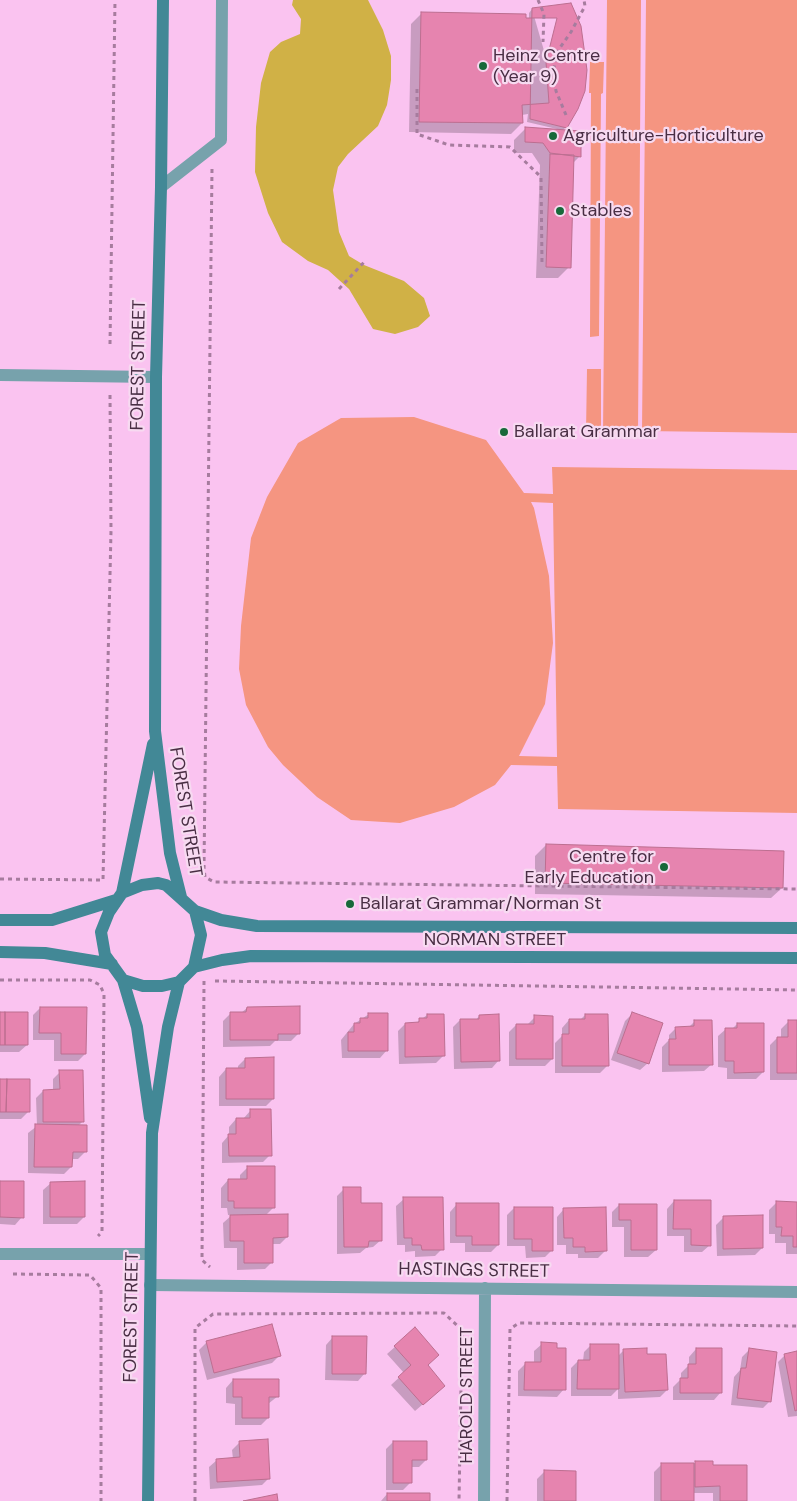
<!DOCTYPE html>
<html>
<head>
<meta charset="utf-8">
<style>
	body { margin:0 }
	canvas { display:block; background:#fac3f0 }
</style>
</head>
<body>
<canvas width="797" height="1501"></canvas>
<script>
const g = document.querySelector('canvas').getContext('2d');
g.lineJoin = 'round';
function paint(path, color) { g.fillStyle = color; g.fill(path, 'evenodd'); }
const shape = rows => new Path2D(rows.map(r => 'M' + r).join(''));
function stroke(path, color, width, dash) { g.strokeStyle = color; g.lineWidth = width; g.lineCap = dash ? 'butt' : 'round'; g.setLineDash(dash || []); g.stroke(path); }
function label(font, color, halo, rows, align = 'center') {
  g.font = font + ' "DM Sans",sans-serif'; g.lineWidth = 4.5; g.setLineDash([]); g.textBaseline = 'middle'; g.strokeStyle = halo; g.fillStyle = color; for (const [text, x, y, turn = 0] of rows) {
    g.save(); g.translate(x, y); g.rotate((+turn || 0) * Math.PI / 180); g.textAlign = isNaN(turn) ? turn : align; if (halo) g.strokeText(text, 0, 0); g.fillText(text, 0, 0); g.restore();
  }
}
const green = shape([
	[607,0,641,0,638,434,603,434],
	[646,0,797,0,797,433,642,431],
	[590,62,604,62,603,93,601,94,599,336,590,337,591,93,589,93],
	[587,369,601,369,601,433,586,433],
	[414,417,486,440,524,493,553,494,552,467,797,470,797,813,558,809,557,766,511,765,495,785,454,807,400,823,351,820,317,797,283,765,268,747,246,705,239,669,241,626,251,538,267,497,298,443,341,418],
	[531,502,553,503,557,757,519,756,545,704,553,643,549,576,534,508]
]);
const water = shape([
	[293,0,368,0,383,30,391,56,391,80,387,105,378,126,348,154,338,167,333,190,339,232,349,256,364,265,404,281,424,298,430,316,418,327,395,334,373,329,349,289,328,270,308,261,282,242,268,213,255,172,256,127,261,83,270,52,281,42,300,34,301,19,292,5]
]);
const shadow = shape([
	[532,9,566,127,562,131,580,156,573,163,569,267,558,278,536,278,540,165,532,153,514,153,514,140,525,129,557,129,527,122,528,114,522,115,522,123,511,134,409,132,411,24,422,13,529,19,529,13],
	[546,845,782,888,771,898,535,894,535,856],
	[40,1008,85,1054,78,1061,54,1061,54,1040,33,1040,33,1015],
	[247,1008,299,1033,291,1041,275,1041,270,1046,223,1047,223,1021,230,1014,241,1013],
	[0,1014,27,1045,19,1052,0,1052],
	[369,1014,387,1050,380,1058,342,1058,341,1040,354,1024],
	[632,1014,648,1063,640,1070,611,1060,625,1021],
	[427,1015,443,1056,436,1063,399,1064,398,1031,405,1024,415,1024],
	[585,1015,607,1066,600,1073,555,1073,555,1043,562,1036,562,1028,569,1020,580,1020],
	[479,1016,499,1060,492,1068,454,1069,453,1027,460,1020,476,1020],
	[535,1017,552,1059,545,1066,509,1066,509,1032,516,1025,527,1025],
	[694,1022,712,1064,704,1071,662,1072,662,1047,669,1040,669,1035,676,1028,688,1028],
	[788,1022,797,1022,797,1080,770,1080,770,1045,777,1038,781,1038,781,1029],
	[737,1024,763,1072,756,1079,727,1079,727,1068,718,1067,718,1036,726,1029,732,1029],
	[245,1059,273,1099,266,1106,219,1106,219,1077,226,1069,238,1069,238,1066],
	[60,1072,83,1121,78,1126,85,1152,78,1159,71,1159,71,1167,64,1174,28,1173,28,1133,37,1126,36,1098,43,1091,53,1091,53,1079],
	[0,1081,28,1112,21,1119,0,1119],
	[251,1110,270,1155,263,1162,222,1163,222,1143,229,1135,229,1127,236,1119,243,1119],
	[248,1167,274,1207,265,1216,287,1237,280,1244,272,1244,272,1262,265,1269,237,1270,237,1248,224,1248,223,1223,232,1215,228,1215,227,1208,221,1208,221,1188,228,1180,240,1180,240,1175],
	[0,1182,22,1217,15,1225,0,1224],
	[51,1183,84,1217,77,1224,43,1224,43,1190],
	[344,1189,381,1240,373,1247,366,1248,360,1253,337,1254,337,1196],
	[404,1199,442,1249,435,1256,415,1257,415,1251,405,1252,405,1245,397,1245,396,1206],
	[674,1201,710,1245,702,1252,684,1252,684,1236,667,1236,667,1209],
	[776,1203,797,1203,797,1254,786,1254,786,1243,775,1243,775,1234,769,1234,769,1210],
	[457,1204,498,1245,491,1252,465,1252,465,1243,450,1243,450,1212],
	[619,1205,656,1250,648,1257,624,1257,624,1227,612,1227,612,1212],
	[514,1208,552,1250,545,1257,526,1258,525,1246,507,1246,507,1215],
	[564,1209,605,1251,598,1258,578,1258,578,1254,566,1254,566,1245,557,1245,557,1217],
	[723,1218,762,1248,755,1255,717,1256,716,1225],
	[272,1326,279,1356,272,1363,207,1380,199,1350,206,1343],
	[415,1329,436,1393,415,1411,391,1385,404,1373,387,1354],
	[333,1337,365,1373,358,1381,325,1380,326,1345],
	[542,1344,564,1389,557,1397,518,1396,518,1371,525,1364,534,1364,534,1351],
	[591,1345,618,1356,624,1350,646,1356,667,1390,660,1397,618,1399,618,1389,611,1396,571,1396,571,1368,578,1361,583,1361,584,1352],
	[696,1349,721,1392,714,1400,673,1400,673,1387,681,1379,681,1373,689,1365,689,1357],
	[749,1350,770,1401,763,1408,731,1405,734,1377,740,1370,742,1357],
	[797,1353,797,1416,788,1417,778,1362,785,1355],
	[233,1380,278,1396,268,1404,268,1418,261,1425,235,1425,235,1404,226,1403,226,1388],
	[240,1442,269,1478,262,1485,210,1489,209,1467,217,1460,233,1459,232,1450],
	[393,1442,426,1460,419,1467,411,1467,410,1483,403,1490,386,1490,386,1449],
	[695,1463,712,1466,746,1501,713,1501,713,1493,693,1493,693,1501,654,1501,654,1472,661,1465],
	[544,1472,575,1501,537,1501,537,1479],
	[387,1494,428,1501,381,1501]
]);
const building = shape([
	[571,3,581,26,587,70,585,91,578,109,567,128,530,119,532,8,571,3],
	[421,12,526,14,526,18,557,18,546,62,549,103,522,105,523,123,419,122,421,12],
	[525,127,581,131,581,157,550,153,543,143,525,142,525,127],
	[550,154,574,155,571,268,546,267,550,154],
	[546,844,784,851,783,888,545,883,546,844],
	[300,1006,300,1034,278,1034,278,1040,230,1040,230,1012,246,1012,247,1007,300,1006],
	[40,1007,87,1007,86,1054,61,1054,61,1033,39,1033,40,1007],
	[0,1012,5,1012,5,1045,0,1045,0,1012],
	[5,1012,28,1012,28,1045,5,1045,5,1012],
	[632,1012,663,1023,649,1064,617,1053,632,1012],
	[368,1013,388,1013,388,1051,348,1051,348,1032,354,1032,354,1023,360,1023,360,1018,368,1018,368,1013],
	[427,1014,444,1014,445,1056,405,1057,405,1023,419,1022,419,1018,427,1018,427,1014],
	[499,1014,500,1061,461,1062,460,1019,479,1019,479,1015,499,1014],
	[585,1014,608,1014,609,1066,562,1066,562,1034,569,1034,569,1019,585,1019,585,1014],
	[534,1015,553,1016,553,1059,516,1059,516,1024,534,1024,534,1015],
	[694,1020,712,1020,713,1065,669,1065,669,1039,676,1039,675,1027,694,1026,694,1020],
	[788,1020,797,1020,797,1073,777,1073,777,1037,788,1037,788,1020],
	[737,1023,764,1023,764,1072,734,1073,734,1061,725,1061,725,1028,737,1028,737,1023],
	[274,1057,274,1099,226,1099,226,1068,245,1068,245,1058,274,1057],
	[59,1070,83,1070,84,1122,43,1122,43,1090,60,1089,59,1070],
	[0,1079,7,1079,6,1112,0,1112,0,1079],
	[7,1079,30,1079,30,1112,6,1112,7,1079],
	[250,1109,271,1109,272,1156,229,1156,228,1134,236,1134,236,1118,250,1118,250,1109],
	[35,1124,87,1125,87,1152,73,1152,72,1167,34,1167,35,1124],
	[247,1166,275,1166,275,1208,234,1208,234,1201,228,1201,228,1179,247,1179,247,1166],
	[0,1181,24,1181,24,1218,0,1217,0,1181],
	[85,1181,85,1217,50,1217,50,1182,85,1181],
	[343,1187,361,1187,361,1203,382,1203,382,1241,369,1241,368,1247,344,1247,343,1187],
	[403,1197,443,1197,444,1250,422,1250,421,1245,412,1245,412,1238,404,1238,403,1197],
	[674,1200,711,1200,711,1246,691,1245,691,1229,673,1229,674,1200],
	[776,1201,797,1202,797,1247,793,1247,793,1236,781,1236,782,1227,776,1227,776,1201],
	[456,1203,499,1203,499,1245,472,1245,472,1236,456,1236,456,1203],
	[619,1204,657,1204,657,1250,631,1250,631,1220,619,1220,619,1204],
	[514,1207,553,1207,553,1251,532,1251,532,1239,514,1239,514,1207],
	[606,1207,607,1251,585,1252,585,1247,573,1247,573,1238,564,1238,563,1208,606,1207],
	[288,1214,288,1237,273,1238,273,1263,244,1263,244,1241,230,1241,230,1215,288,1214],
	[763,1215,763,1248,723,1249,723,1216,763,1215],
	[272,1324,281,1356,214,1373,206,1341,272,1324],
	[415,1327,439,1355,428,1365,445,1386,423,1405,398,1377,411,1365,394,1346,415,1327],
	[332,1336,367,1336,366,1374,332,1374,332,1336],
	[541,1342,557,1343,557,1348,566,1348,566,1390,524,1390,525,1362,541,1362,541,1342],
	[590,1344,619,1344,619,1389,577,1389,578,1360,590,1360,590,1344],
	[647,1348,647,1354,666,1354,668,1390,625,1392,623,1349,647,1348],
	[696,1348,722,1348,722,1393,680,1393,680,1378,688,1378,688,1364,696,1364,696,1348],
	[749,1348,777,1352,771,1402,737,1398,741,1368,746,1368,749,1348],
	[797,1351,797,1410,795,1411,784,1354,797,1351],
	[233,1379,279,1379,279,1397,269,1397,269,1418,242,1418,242,1397,233,1397,233,1379],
	[268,1439,270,1479,217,1482,216,1459,240,1457,239,1441,268,1439],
	[393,1441,427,1441,427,1460,412,1460,412,1483,393,1483,393,1441],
	[695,1461,713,1461,713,1465,747,1465,747,1501,720,1501,720,1486,695,1487,695,1461],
	[661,1463,694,1463,694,1501,661,1501,661,1463],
	[544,1470,576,1471,576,1501,544,1501,544,1470],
	[387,1493,430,1493,430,1501,387,1501,387,1493],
	[277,1494,278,1501,243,1501,277,1494]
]);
const path = shape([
	[538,0,544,14,543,42],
	[417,89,417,134,449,145,510,147,541,177,542,263],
	[566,115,556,91,553,71,559,49,571,32,585,6,584,0],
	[212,169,204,867,205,877,214,882,797,889],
	[339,289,366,260],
	[110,344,115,0],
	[0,879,103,880,111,531,110,394],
	[0,980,90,980,100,985,104,994,102,1232,98,1236],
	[204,981,202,1260,210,1267],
	[215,981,797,990],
	[13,1274,90,1275,101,1288,101,1501],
	[195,1501,195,1328,213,1314,444,1313,462,1330,459,1501],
	[507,1501,510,1329,519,1323,797,1326]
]);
const lane = shape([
	[161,187,221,140,222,0]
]);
const street = shape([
	[0,375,156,377],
	[0,1254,150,1254],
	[150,1285,797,1292],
	[484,1501,485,1288]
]);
const secondary = shape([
	[163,0,161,187,156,377,155,731,170,853,181,897],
	[158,883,166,885,195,911,201,935,194,967,179,982,162,986,143,986,123,980,105,955,101,932,109,912,122,893,142,885,158,883],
	[122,893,153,744],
	[195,911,221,920,257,926,797,928],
	[0,920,52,920,116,900],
	[0,952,45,953,112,964],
	[194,967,222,960,251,956,797,958],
	[123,980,137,1027,150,1118],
	[148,1501,152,1133,168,1027,179,982]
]);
const markers = [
	[483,66,5,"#17693a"],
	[553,136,5,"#17693a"],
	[560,211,5,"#17693a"],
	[504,432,5,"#17693a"],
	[664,867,5,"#17693a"],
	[350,904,5,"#17693a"]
];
const poiNames = [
	["Heinz Centre",493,56],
	["(Year 9)",493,77],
	["Agriculture-Horticulture",563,136],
	["Stables",570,211],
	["Ballarat Grammar",514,432],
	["Centre for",654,857,"right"],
	["Early Education",654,878,"right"],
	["Ballarat Grammar/Norman St",360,904]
];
const streetNames = [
	["FOREST STREET",139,365,-89],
	["FOREST STREET",185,812,81],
	["NORMAN STREET",495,940],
	["HASTINGS STREET",474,1271,1],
	["FOREST STREET",132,1317,-89],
	["HAROLD STREET",467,1395,-90]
];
paint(green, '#f59581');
paint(water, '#d0b146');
paint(shadow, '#0003');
paint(building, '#e684af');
stroke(building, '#bc6e90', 1);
stroke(path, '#a67c9e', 3, [4, 4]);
stroke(lane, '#77a2ac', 12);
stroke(street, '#77a2ac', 12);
stroke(secondary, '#428896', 12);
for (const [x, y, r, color] of markers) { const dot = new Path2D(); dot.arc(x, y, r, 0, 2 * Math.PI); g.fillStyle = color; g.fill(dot); stroke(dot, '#f7daf1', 2); }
label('18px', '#492e44', '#f7daf1', poiNames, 'left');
label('18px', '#492e44', '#f7daf1', streetNames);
</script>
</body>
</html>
